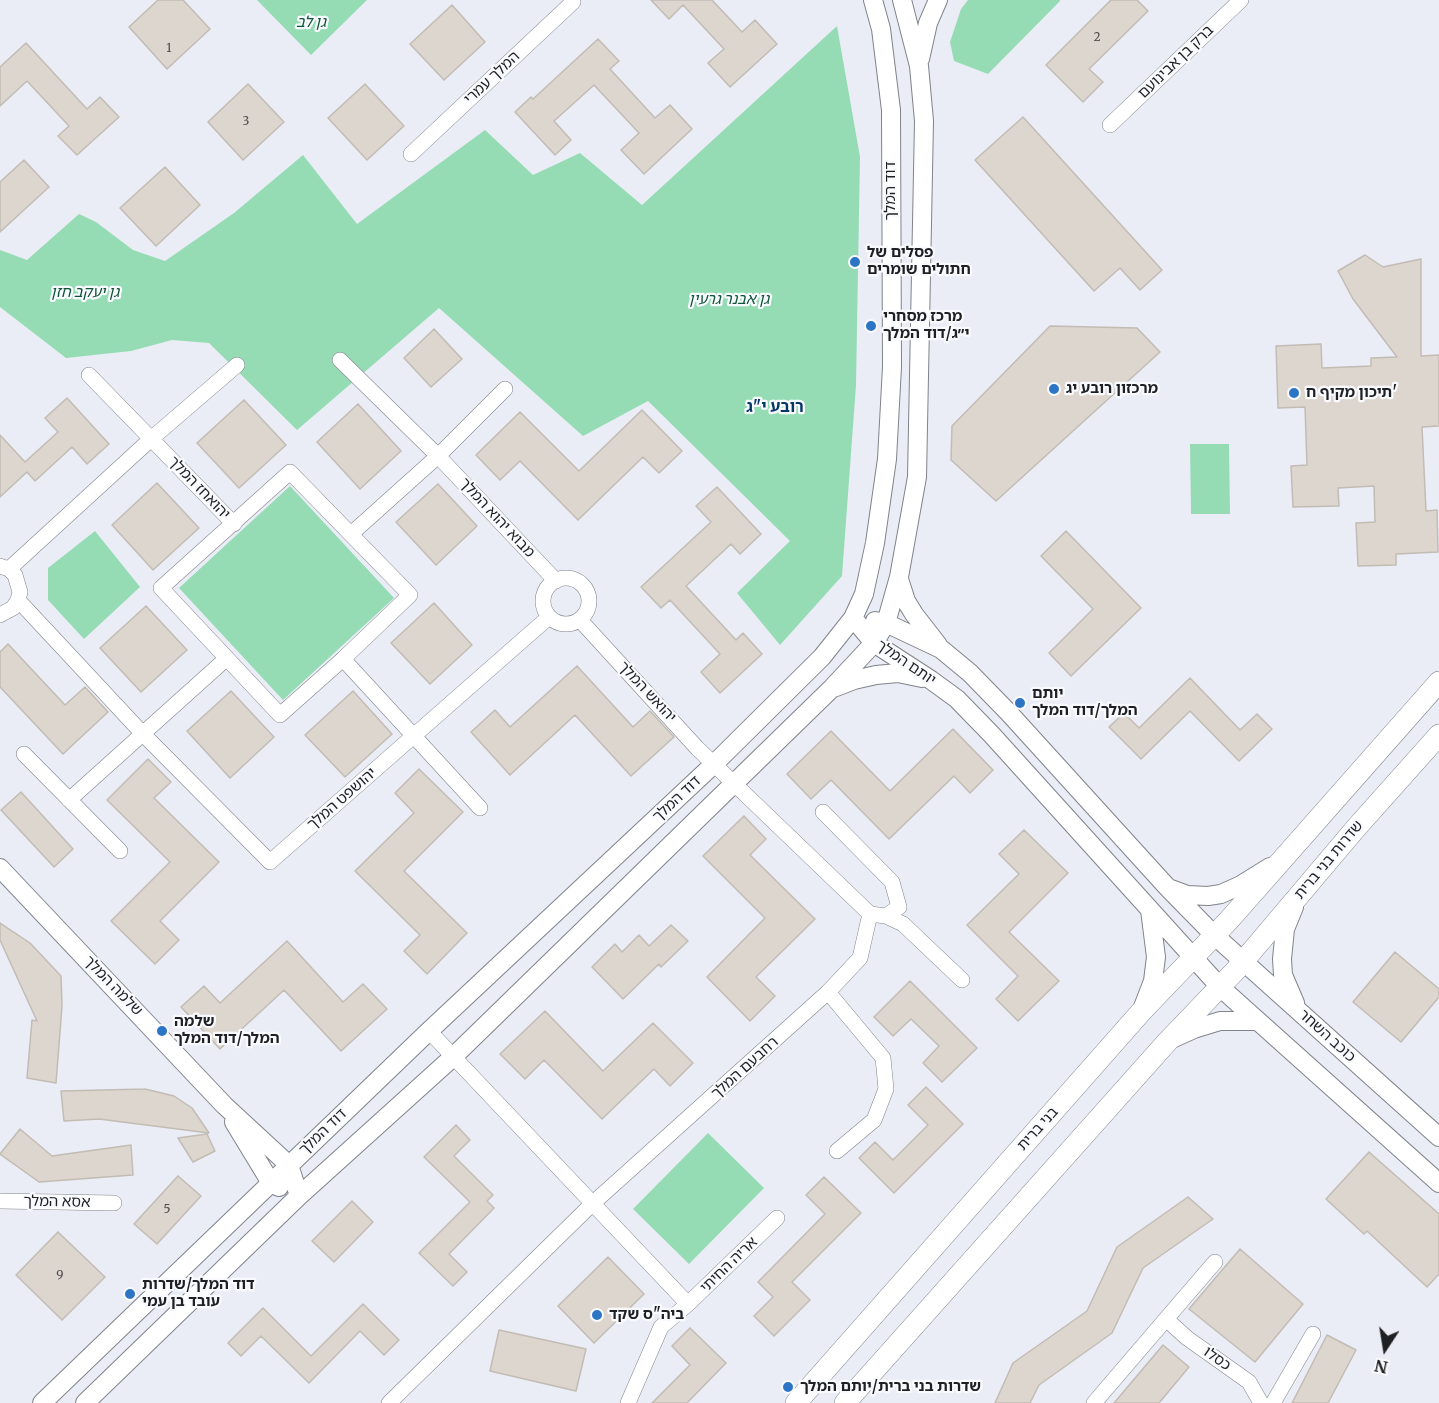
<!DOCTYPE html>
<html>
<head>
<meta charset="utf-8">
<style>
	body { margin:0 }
	#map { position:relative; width:1439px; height:1403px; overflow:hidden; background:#eaedf6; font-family:Merriweather,serif }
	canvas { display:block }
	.north { position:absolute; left:1355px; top:1319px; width:60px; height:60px; -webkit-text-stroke:4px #f9fafe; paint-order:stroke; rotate:192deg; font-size:16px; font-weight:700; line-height:24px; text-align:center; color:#1f2023 }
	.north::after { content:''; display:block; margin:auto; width:21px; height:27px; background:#1f2023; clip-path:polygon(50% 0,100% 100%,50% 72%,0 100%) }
</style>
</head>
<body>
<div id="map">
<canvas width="1439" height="1403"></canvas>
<div class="north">N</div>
</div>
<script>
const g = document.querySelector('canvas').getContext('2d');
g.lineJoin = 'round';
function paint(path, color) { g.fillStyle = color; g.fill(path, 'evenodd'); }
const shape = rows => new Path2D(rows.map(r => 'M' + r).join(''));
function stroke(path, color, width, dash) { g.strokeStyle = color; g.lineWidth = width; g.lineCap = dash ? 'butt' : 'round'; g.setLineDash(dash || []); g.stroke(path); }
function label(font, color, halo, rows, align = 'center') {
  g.font = font + ' Merriweather,"Noto Sans Hebrew",serif'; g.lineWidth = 4.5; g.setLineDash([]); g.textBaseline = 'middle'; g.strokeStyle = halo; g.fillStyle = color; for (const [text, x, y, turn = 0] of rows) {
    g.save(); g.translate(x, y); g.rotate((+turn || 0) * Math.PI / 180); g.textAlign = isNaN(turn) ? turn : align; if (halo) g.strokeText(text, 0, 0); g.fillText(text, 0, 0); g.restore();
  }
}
const green = shape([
	[257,0,367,0,311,55],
	[968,0,1060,0,1060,1,988,74,954,61,950,42,961,9],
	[837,26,860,157,856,385,842,576,780,645,737,593,790,541,648,401,583,436,439,308,297,430,209,343,172,340,131,351,66,358,0,307,0,250,27,260,79,214,96,222,133,250,165,261,234,213,303,155,357,224,485,130,533,175,580,153,642,205],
	[1190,444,1229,444,1230,514,1191,514],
	[290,486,394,598,283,700,179,588],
	[95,531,140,587,84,639,48,600,48,568],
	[708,1133,764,1188,689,1264,633,1209]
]);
const building = shape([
	[158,0,183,0,210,29,167,69,129,27,158,0],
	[651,0,712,0,742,32,755,20,777,44,730,87,708,63,724,49,683,5,669,19,651,0],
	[1111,0,1137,0,1148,11,1089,69,1103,82,1083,102,1046,65,1111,0],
	[452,5,485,42,444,80,410,44,452,5],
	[598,39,619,61,610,69,655,118,670,105,692,129,644,174,621,150,639,133,594,85,554,121,571,140,555,155,515,112,531,97,533,99,598,39],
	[26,43,87,109,100,97,119,117,77,155,58,136,69,126,27,81,0,106,0,67,26,43],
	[248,84,284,122,243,160,208,122,248,84],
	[365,84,404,126,367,160,328,118,365,84],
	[1023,117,1162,270,1140,290,1120,268,1094,291,975,160,1023,117],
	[24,160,49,187,0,232,0,182,24,160],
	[165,167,200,205,156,246,120,208,165,167],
	[1365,255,1383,267,1421,259,1421,356,1439,355,1439,426,1422,427,1426,511,1437,510,1438,552,1396,554,1396,565,1358,566,1356,523,1375,522,1374,486,1338,488,1339,506,1293,507,1291,466,1307,465,1305,407,1278,408,1276,346,1321,344,1322,368,1371,366,1371,358,1397,357,1353,299,1338,271,1365,255],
	[1050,326,1137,328,1160,352,996,501,951,460,952,426,1050,326],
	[434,329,462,359,431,387,404,358,434,329],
	[67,398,109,444,87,464,72,447,35,481,27,472,0,497,0,435,25,462,58,432,45,418,67,398],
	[244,400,286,445,239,488,197,443,244,400],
	[358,404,401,451,360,489,317,442,358,404],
	[642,410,682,451,659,473,643,457,578,520,520,461,500,480,476,455,520,412,579,471,642,410],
	[157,483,199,528,153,570,112,525,157,483],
	[438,484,477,526,436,565,396,522,438,484],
	[717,487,761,534,740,554,731,544,686,586,736,640,743,633,762,654,720,693,701,672,720,654,670,600,661,608,641,587,711,522,696,506,717,487],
	[1066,531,1141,608,1071,676,1049,653,1093,609,1041,556,1066,531],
	[434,603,472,645,430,684,391,643,434,603],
	[146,606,187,650,141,692,100,648,146,606],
	[8,644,65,705,85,687,108,712,63,754,0,687,0,652,8,644],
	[577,666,633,727,650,711,674,737,631,776,575,715,510,775,471,732,495,710,510,727,577,666],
	[1190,678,1240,730,1257,714,1272,729,1239,761,1190,711,1141,759,1109,727,1124,713,1139,728,1190,678],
	[231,691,274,737,230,778,187,731,231,691],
	[353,691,392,734,345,777,305,735,353,691],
	[953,729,993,770,970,793,954,776,889,839,831,780,811,799,787,774,831,731,890,791,953,729],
	[148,759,171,782,154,798,219,862,160,921,179,940,155,964,111,921,170,862,107,800,148,759],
	[419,769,463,812,404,871,467,933,427,974,404,951,420,935,355,871,414,813,395,793,419,769],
	[21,792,73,849,54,867,1,810,21,792],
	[744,816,766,839,750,855,815,919,756,977,775,996,750,1021,707,977,765,918,703,856,744,816],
	[1024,830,1068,873,1009,932,1059,981,1018,1021,996,999,1018,976,967,925,1019,874,999,854,1024,830],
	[0,923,30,943,61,976,62,1006,56,1083,27,1078,32,1020,37,1021,0,940,0,923],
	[671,925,688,941,661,967,659,964,623,999,592,967,615,944,622,952,639,935,649,946,671,925],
	[287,941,343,1002,363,984,387,1009,341,1051,284,990,220,1049,181,1007,204,986,220,1003,287,941],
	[1395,952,1439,989,1439,997,1401,1042,1353,1002,1395,952],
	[910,981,977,1048,942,1082,923,1063,939,1046,911,1019,893,1036,874,1017,910,981],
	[545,1011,603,1071,653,1023,693,1063,670,1086,654,1069,602,1119,544,1060,525,1079,500,1054,545,1011],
	[926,1087,963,1124,894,1193,859,1158,875,1142,893,1160,928,1125,908,1105,926,1087],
	[145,1089,174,1096,192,1108,209,1133,99,1119,64,1121,61,1091,145,1089],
	[456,1125,470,1140,454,1156,493,1195,487,1201,494,1208,449,1254,467,1272,453,1286,419,1253,470,1202,424,1157,456,1125],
	[20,1129,52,1156,131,1145,133,1175,39,1182,0,1154,20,1129],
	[207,1134,215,1151,193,1162,178,1138,207,1134],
	[1369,1152,1439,1214,1439,1274,1427,1287,1367,1231,1364,1234,1326,1199,1369,1152],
	[178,1176,201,1196,157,1244,134,1224,178,1176],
	[824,1177,861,1213,792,1282,810,1300,774,1336,754,1316,773,1297,758,1282,825,1214,806,1195,824,1177],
	[1188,1197,1213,1219,1143,1268,1112,1333,1039,1385,1030,1403,995,1403,1013,1363,1087,1311,1117,1247,1188,1197],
	[352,1201,373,1222,334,1262,312,1241,352,1201],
	[58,1232,105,1277,62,1320,16,1275,58,1232],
	[1240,1249,1303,1304,1255,1362,1189,1309,1240,1249],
	[608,1257,644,1294,594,1343,558,1306,608,1257],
	[363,1304,399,1340,384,1355,360,1331,309,1383,261,1336,241,1356,228,1343,263,1308,311,1356,363,1304],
	[690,1328,726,1363,687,1403,652,1403,690,1365,672,1346,690,1328],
	[499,1330,586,1349,576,1391,490,1371,499,1330],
	[1327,1335,1356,1350,1328,1403,1292,1403,1327,1335],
	[1163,1345,1189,1367,1159,1403,1114,1403,1163,1345]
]);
const minor = shape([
	[1110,125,1241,0],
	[411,154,573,2],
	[340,360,438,456,556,581],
	[89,375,234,524],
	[290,472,410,595,343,659,280,715,161,588,290,472],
	[351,534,438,456,505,389],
	[0,566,9,569,15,575,20,592,18,600,13,608,0,615],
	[9,569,151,439,237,365],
	'543 601a23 23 0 1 1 46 0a23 23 0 1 1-46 0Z',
	[18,600,143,734,270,862,549,617],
	[343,659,480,808],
	[24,754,120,851],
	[69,800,227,658],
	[823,812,892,882,899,907,886,916,870,914],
	[886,916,903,924,962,980],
	[828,992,883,1058,886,1089,874,1120,837,1151],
	[429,1031,688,1304],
	[0,1201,114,1203],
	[1166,1319,1215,1262],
	[389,1403,592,1204,828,992,860,958,870,914,697,748,580,620],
	[628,1403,661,1327,688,1304,777,1218],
	[1094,1403,1166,1319,1187,1338,1249,1382,1261,1403],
	[1273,1403,1313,1334]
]);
const tertiary = shape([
	[920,59,928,23,938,0],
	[899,579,906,601,914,614,938,645],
	[853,618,874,643,931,680,957,699,992,735,1220,987,1439,1183],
	[875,621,886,623,941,649,970,673,1009,713,1168,888,1214,935,1439,1137],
	[836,687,854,680,876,675,898,673,922,678],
	[0,868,224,1105,289,1165,299,1196],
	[1168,888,1187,895,1208,896,1221,894,1241,885,1270,867],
	[1294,907,1285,929,1282,959,1283,975,1295,1003],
	[1143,1007,1153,981,1156,957,1150,910],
	[1174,1038,1194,1029,1220,1021,1258,1021],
	[234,1122,271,1183,279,1187],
	[42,1403,429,1031,714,764,822,657,853,618,864,594,875,543,887,459,892,367,891,110,881,29,873,0],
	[85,1403,299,1196,453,1057,831,689,874,643,886,623,899,577,917,477,924,121,919,66,902,0]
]);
const secondary = shape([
	[796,1403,1141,1012,1229,920,1439,682],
	[845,1403,1167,1042,1236,970,1356,828,1439,735]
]);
const markers = [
	[855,262,6,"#2c75c5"],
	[871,326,6,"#2c75c5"],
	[1054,389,6,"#2c75c5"],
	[1294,393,6,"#2c75c5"],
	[1020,703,6,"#2c75c5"],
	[162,1031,6,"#2c75c5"],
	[130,1294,6,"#2c75c5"],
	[597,1315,6,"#2c75c5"],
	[788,1387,6,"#2c75c5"]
];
const numberNames = [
	["2",1097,38],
	["1",169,49],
	["3",246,122],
	["5",167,1210],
	["9",60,1276]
];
const parkNames = [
	["גן לב",311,23],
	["גן יעקב חזן",85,293],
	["גן אבנר גרעין",729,300]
];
const streetNames = [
	["ברק בן אבינועם",1176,62,-44],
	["המלך עמרי",492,78,-43],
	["דוד המלך",891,191,-90],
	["יהואחז המלך",199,488,46],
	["מבוא יהוא המלך",497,518,47],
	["יותם המלך",906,663,34],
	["יהואש המלך",647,692,47],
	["יהושפט המלך",342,799,-41],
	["דוד המלך",677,799,-43],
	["שדרות בני ברית",1329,860,-50],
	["שלמה המלך",113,986,46],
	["כוכב השחר",1327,1036,42],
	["רחבעם המלך",745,1068,-42],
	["בני ברית",1038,1129,-48],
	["דוד המלך",323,1132,-44],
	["אסא המלך",57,1202,1],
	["אריה החיתי",729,1265,-44],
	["כסלו",1217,1359,35]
];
const poiNames = [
	["פסלים של",867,253],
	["חתולים שומרים",867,270],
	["מרכז מסחרי",883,317],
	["י״ג/דוד המלך",883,334],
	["מרכזון רובע יג",1066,389],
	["תיכון מקיף ח'",1306,393],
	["יותם",1032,694],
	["המלך/דוד המלך",1032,711],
	["שלמה",174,1022],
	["המלך/דוד המלך",174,1039],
	["דוד המלך/שדרות",142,1285],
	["עובד בן עמי",142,1302],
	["ביה\"ס שקד",609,1315],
	["שדרות בני ברית/יותם המלך",800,1387]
];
const neighbourhoodNames = [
	["רובע י\"ג",775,407]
];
paint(green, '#95dcb5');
paint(building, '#dcd6ce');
stroke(building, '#c2bcb4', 1.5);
stroke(minor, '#80838b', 16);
stroke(tertiary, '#80838b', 20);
stroke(secondary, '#80838b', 22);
stroke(minor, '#fff', 15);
stroke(tertiary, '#fff', 18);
stroke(secondary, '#fff', 21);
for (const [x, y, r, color] of markers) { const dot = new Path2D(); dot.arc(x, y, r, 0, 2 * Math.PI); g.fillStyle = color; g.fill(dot); stroke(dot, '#f9fafe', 2); }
label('12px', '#4e4e4e', null, numberNames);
label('italic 15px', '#0e5436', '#f9fafe', parkNames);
label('15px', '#1f2023', '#f9fafe', streetNames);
label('bold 15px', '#1f2023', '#f9fafe', poiNames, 'left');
label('bold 16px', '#063769', '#f9fafe', neighbourhoodNames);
</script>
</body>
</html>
